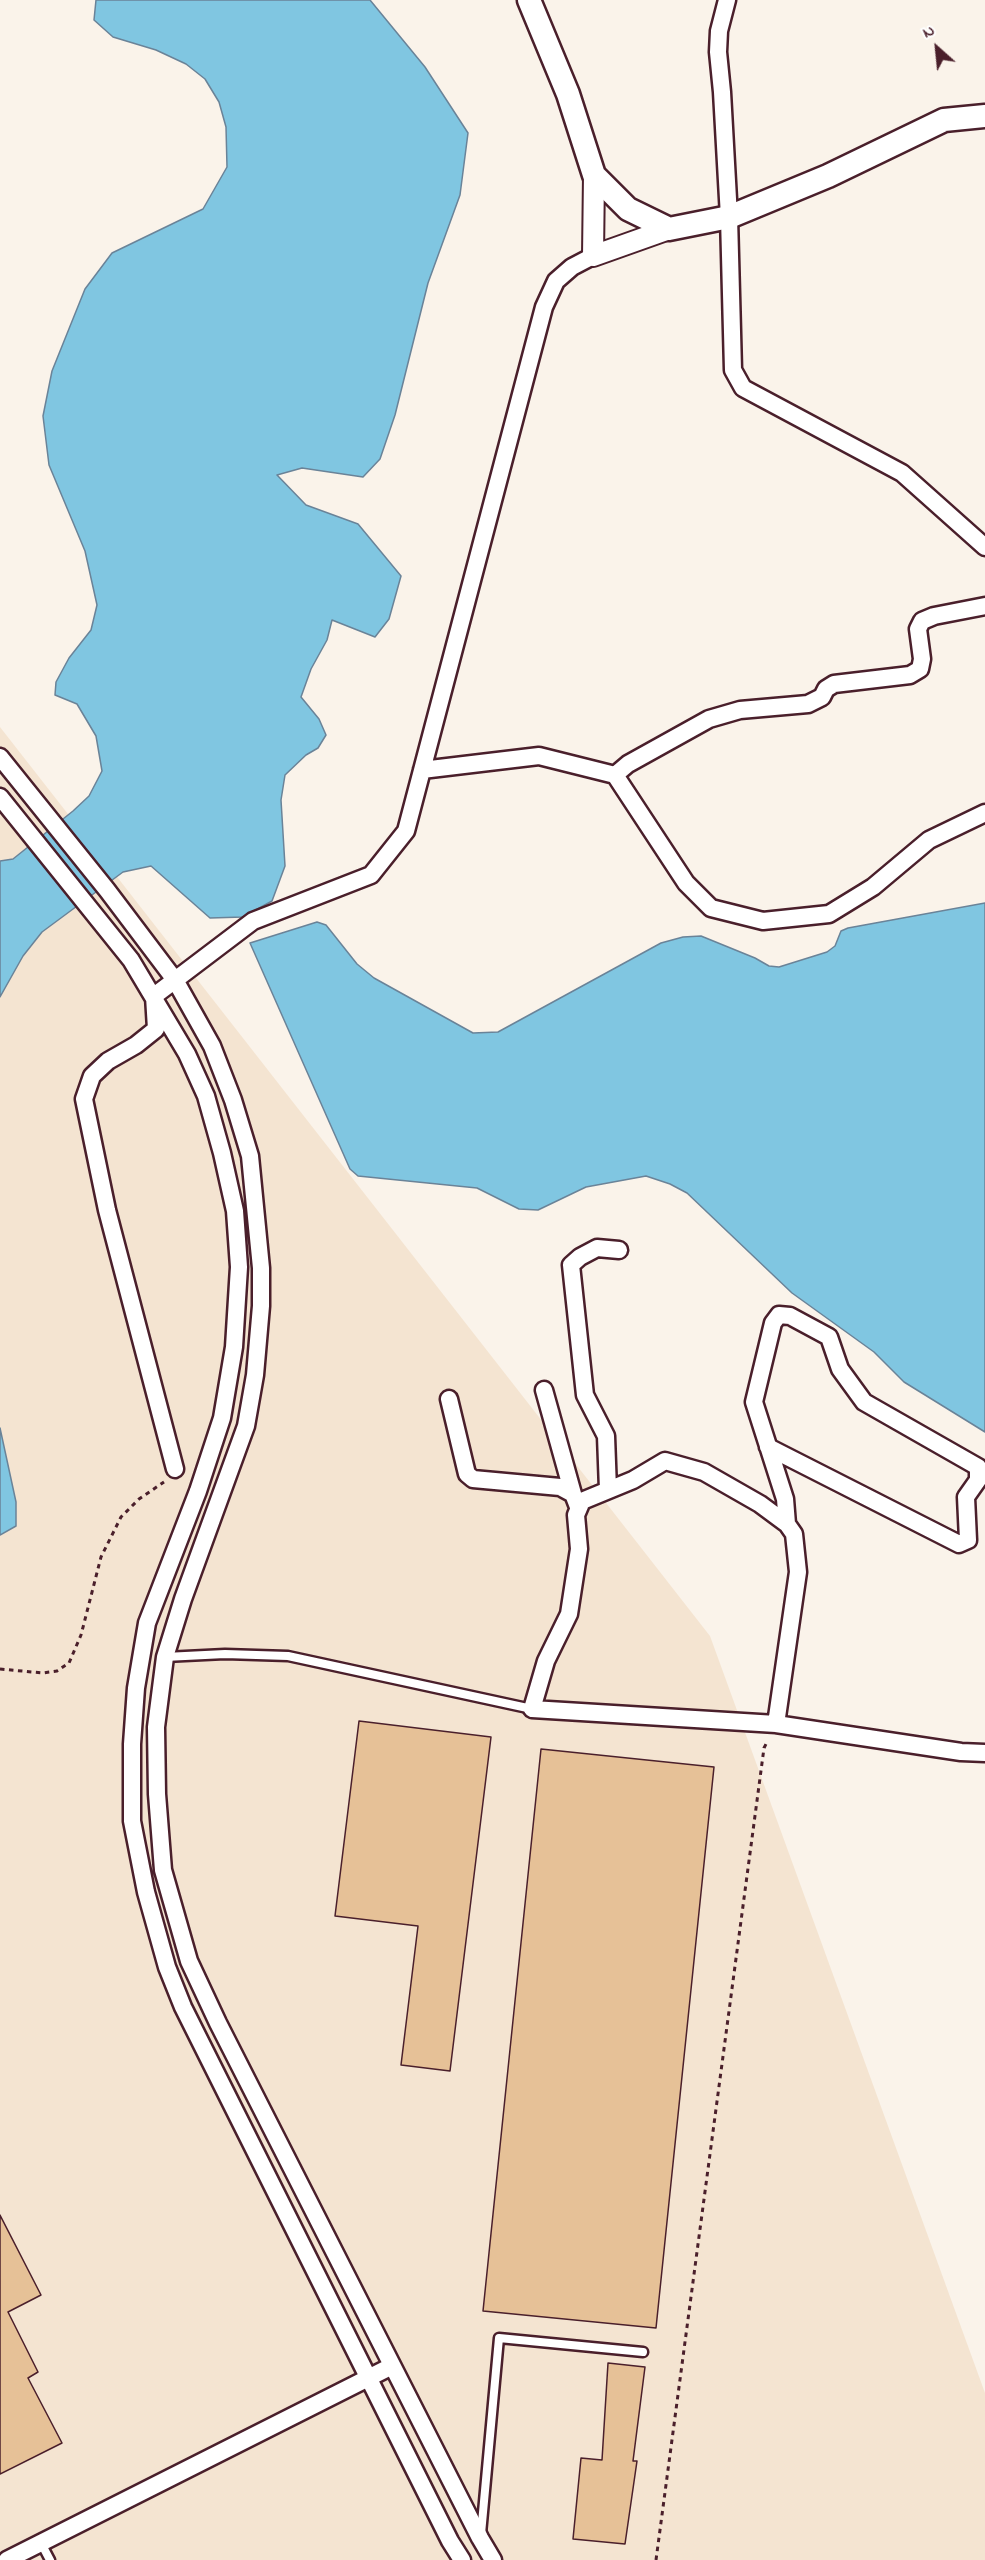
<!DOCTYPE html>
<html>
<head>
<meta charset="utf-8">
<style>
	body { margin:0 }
	#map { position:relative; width:985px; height:2560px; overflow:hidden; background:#faf3ea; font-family:"Indie Flower",sans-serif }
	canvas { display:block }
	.north { position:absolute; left:907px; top:18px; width:60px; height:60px; -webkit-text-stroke:4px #fff; paint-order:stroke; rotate:333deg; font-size:16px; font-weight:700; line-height:24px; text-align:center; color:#4a1f2b }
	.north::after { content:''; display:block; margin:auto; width:21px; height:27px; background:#4a1f2b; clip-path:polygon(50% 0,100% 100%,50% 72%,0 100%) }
</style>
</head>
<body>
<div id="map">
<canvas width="985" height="2560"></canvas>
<div class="north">N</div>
</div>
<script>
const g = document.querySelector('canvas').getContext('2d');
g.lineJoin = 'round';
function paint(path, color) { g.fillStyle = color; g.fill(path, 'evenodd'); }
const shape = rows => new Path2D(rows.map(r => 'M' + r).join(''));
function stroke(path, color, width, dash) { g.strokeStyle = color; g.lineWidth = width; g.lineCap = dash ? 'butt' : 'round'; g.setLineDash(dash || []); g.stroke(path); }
const built = shape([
	[0,727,710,1636,985,2393,985,2560,0,2560]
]);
const water = shape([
	[96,0,370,0,425,67,468,133,460,195,428,283,395,415,380,459,363,477,302,468,277,475,306,505,358,524,401,576,389,619,375,637,332,620,327,640,311,669,301,697,319,719,326,735,318,748,306,755,285,775,281,800,285,866,272,901,243,917,210,918,151,866,123,872,42,932,23,956,0,997,0,861,13,859,73,811,89,796,102,771,96,736,77,704,55,695,56,682,69,658,91,630,97,605,85,551,49,465,43,416,52,371,85,289,112,253,203,209,227,167,226,127,219,102,205,79,186,64,156,50,113,37,94,20,96,0],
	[985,903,985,1432,904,1382,874,1352,792,1293,687,1193,670,1184,646,1176,586,1187,538,1210,519,1209,477,1188,358,1176,350,1169,250,943,317,922,326,925,357,964,374,978,473,1033,498,1032,661,943,683,937,701,936,755,958,769,966,779,967,827,952,835,946,841,931,848,928,985,903],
	[0,1428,16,1502,16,1526,0,1535,0,1428]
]);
const building = shape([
	[359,1721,491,1737,450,2071,401,2065,418,1926,335,1916,359,1721],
	[541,1749,714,1767,656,2328,483,2311,541,1749],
	[0,2215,41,2295,8,2312,38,2372,28,2378,62,2443,0,2474,0,2215],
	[608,2363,645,2367,633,2461,637,2461,625,2544,573,2539,581,2458,602,2460,608,2363]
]);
const path = shape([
	[0,1669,43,1673,57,1671,69,1663,81,1635,101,1557,121,1517,139,1499,164,1482],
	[656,2560,764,1748,767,1742]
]);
const service = shape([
	[165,1657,225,1654,288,1656,532,1709],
	[481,2534,499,2338,643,2352],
	[41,2543,50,2560]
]);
const minor = shape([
	[727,0,719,31,718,52,722,92,729,217,733,370,743,388,902,473,985,547],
	[0,757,107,890,175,980,212,1046,233,1100,250,1156,261,1268,261,1306,255,1375,246,1426,183,1599,165,1657,156,1727,157,1794,163,1870,189,1961,218,2023,480,2538,493,2560],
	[422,770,539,756,615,775,686,883,711,908,763,921,829,914,873,887,929,840,985,813],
	[615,775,628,764,709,719,740,710,808,704,822,697,826,689,834,684,910,675,920,669,922,659,918,629,922,621,934,616,985,606],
	[0,797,131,960,187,1054,206,1096,222,1153,235,1211,239,1267,234,1347,222,1418,198,1491,147,1623,136,1688,132,1744,132,1821,146,1892,167,1967,183,2007,450,2541,462,2560],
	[544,1390,573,1494],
	[449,1399,467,1474,473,1479,560,1487,573,1494,578,1507],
	[768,1447,959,1544,968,1540,966,1497,978,1480,978,1467,864,1402,840,1369,829,1337,790,1316,779,1315,773,1323,754,1402,785,1499,787,1524],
	[175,1469,107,1210,84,1099,92,1076,108,1061,136,1045,156,1029,154,996,253,921,371,875,406,831,544,307,556,281,572,267,593,256],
	[608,1490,606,1436,585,1395,571,1265,580,1257,597,1248,619,1250],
	[776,1724,798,1572,794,1534,787,1524,760,1504,704,1472,665,1461,633,1480,582,1501,576,1515,579,1549,569,1614,546,1661,532,1709,776,1724,961,1752,985,1753],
	[7,2560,392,2366]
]);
const tertiary = shape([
	[594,175,593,256,669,229]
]);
const secondary = shape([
	[529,0,568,94,594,175,628,209,669,229,729,217,828,176,944,120,985,116]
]);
paint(built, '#f4e4d1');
paint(water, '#80c6e1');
stroke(water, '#6a8398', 1.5);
paint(building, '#e6c197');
stroke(building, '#4a1f2b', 1.5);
stroke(service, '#4a1f2b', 13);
stroke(minor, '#4a1f2b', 21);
stroke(tertiary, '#4a1f2b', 24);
stroke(secondary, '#4a1f2b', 27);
stroke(path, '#4a1f2b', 3, [4.5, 4.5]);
stroke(service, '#fff', 8);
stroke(minor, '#fff', 16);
stroke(tertiary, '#fff', 20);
stroke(secondary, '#fff', 22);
</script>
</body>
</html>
